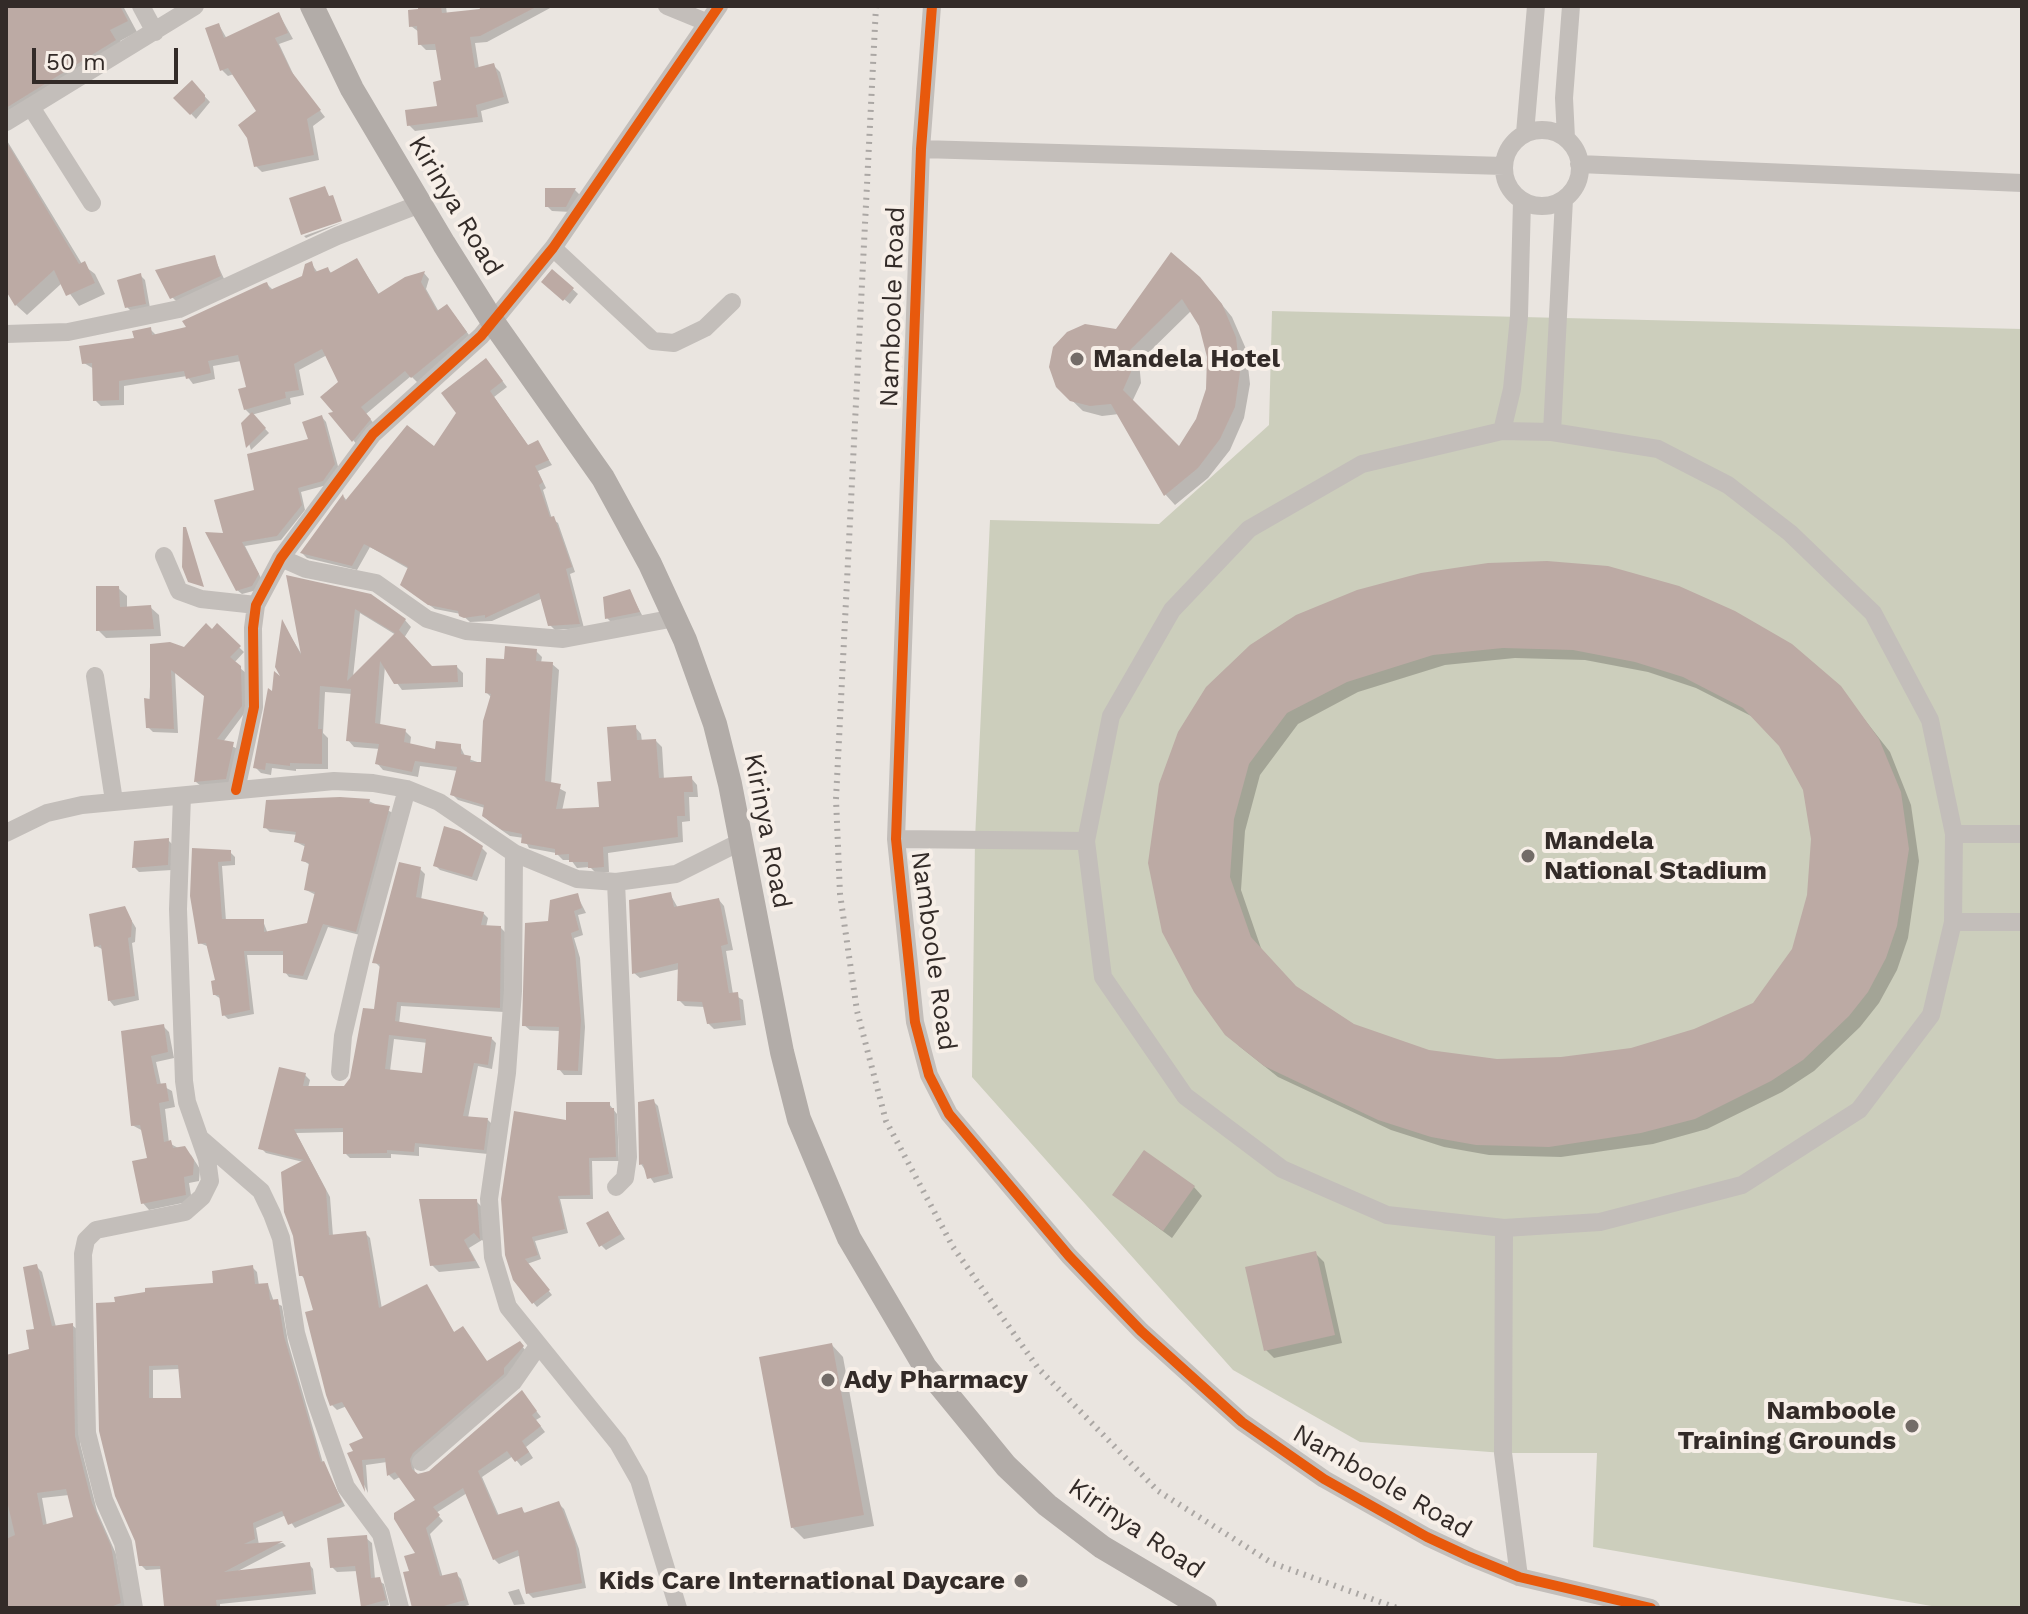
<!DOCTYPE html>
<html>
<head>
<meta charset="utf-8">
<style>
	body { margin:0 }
	#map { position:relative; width:2028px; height:1614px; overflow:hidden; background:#eae5e0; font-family:"Work Sans",sans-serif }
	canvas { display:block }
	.frame { position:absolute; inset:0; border:8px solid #332b28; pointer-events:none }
	.scale { position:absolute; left:32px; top:48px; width:146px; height:36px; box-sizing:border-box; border:4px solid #332b28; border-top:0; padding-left:10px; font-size:24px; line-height:28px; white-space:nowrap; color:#332b28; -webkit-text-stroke:6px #f7efe8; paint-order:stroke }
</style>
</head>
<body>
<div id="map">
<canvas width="2028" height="1614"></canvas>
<div class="frame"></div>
<div class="scale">50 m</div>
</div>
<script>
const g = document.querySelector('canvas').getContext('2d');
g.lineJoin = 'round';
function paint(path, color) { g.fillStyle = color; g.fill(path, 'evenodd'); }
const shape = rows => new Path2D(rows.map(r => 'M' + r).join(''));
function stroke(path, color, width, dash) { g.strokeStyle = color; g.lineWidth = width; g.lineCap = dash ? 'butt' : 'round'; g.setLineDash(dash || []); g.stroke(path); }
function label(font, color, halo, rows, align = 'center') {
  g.font = font + ' "Work Sans",sans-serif'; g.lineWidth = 8; g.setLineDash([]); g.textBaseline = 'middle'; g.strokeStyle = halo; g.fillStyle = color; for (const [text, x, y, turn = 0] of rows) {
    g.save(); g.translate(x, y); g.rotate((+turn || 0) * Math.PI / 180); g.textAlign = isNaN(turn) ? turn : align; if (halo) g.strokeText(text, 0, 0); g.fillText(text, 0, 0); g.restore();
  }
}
const green = shape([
	[1272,311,2022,329,2022,1608,1943,1608,1593,1547,1597,1453,1503,1453,1360,1442,1233,1370,972,1077,975,839,990,520,1159,524,1269,425]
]);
const shadow = shape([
	[6,6,123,6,137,32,120,41,125,52,6,131],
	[420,6,446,6,447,15,483,11,481,6,552,7,487,42,475,43,479,69,494,66,500,72,509,103,481,111,483,122,415,131,409,125,439,108,444,82,438,50,426,50,420,44,419,32,411,26],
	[279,14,293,39,279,44,296,80,325,117,313,126,319,160,262,172,256,166,259,111,234,74,228,76,222,70,219,25,227,39],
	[192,83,210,102,196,119,176,98],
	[6,139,82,264,95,274,105,294,79,306,62,283,27,315,16,305,6,287],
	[547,190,575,190,580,195,571,212,552,211,547,206],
	[343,222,306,238,304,236],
	[1172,255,1210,290,1232,317,1246,349,1250,384,1244,418,1230,450,1208,478,1175,505,1165,494,1119,414,1102,416,1083,411,1057,386,1117,332],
	[1192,310,1201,325,1209,357,1208,389,1198,419,1179,450,1132,402,1141,383,1139,362],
	[214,257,225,281,177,302,172,297],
	[357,260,380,296,424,273,429,279,426,289,439,312,452,312,472,339,418,383,411,376,366,414,376,426,359,447,331,414,336,413,341,382,327,355,299,370,304,395,290,398,291,404,251,415,245,409,248,388,241,361,213,366,215,379,193,384,187,376,124,386,124,405,101,406,95,400,94,369,84,363,136,340,150,329,157,336,189,329,267,284,274,291,304,278,311,263,318,273,328,269,332,274],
	[552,271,578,294,570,304,549,287],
	[140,275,145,280,150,308,132,312,127,307],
	[491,366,507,387,494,397,529,447,538,443,552,465,538,471,546,488,543,490,552,519,558,523,575,572,570,574,584,628,555,630,550,625,543,598,492,621,470,622,461,614,435,609,408,590,409,569,370,547,357,570,307,558,302,553,344,497,347,501,434,449],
	[252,415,269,433,251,450,243,424],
	[322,417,326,422,339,470,327,485,301,492,305,510,281,540,245,546,262,580,257,590,242,594,237,590,225,535,256,491,310,441],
	[288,577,405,620,411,627,404,638,432,668,457,667,463,673,463,687,402,690,385,666,380,726,405,731,411,737,410,745,437,751,460,746,466,758,483,764,492,698,487,693,506,661,536,651,542,657,541,663,552,664,559,670,551,784,566,792,562,811,601,809,635,727,641,734,642,742,656,741,662,747,664,780,691,778,697,785,698,797,689,797,690,821,682,822,683,842,608,853,609,872,596,873,590,867,577,868,571,860,563,860,556,853,529,848,524,838,510,836,490,822,484,816,485,808,458,800,452,794,458,771,420,766,418,777,383,770,377,763,380,749,354,747,348,740,352,694,325,692,323,733,328,738,328,769,296,769,296,771,272,768,271,775,261,773,255,767,273,695,286,684,283,624,302,655],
	[360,613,396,635,353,677],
	[118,588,127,596,127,608,150,607,159,615,161,636,106,638,98,630],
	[1358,591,1839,687,1890,752,1911,805,1919,861,1908,938,1897,970,1879,1003,1860,1027,1814,1071,1782,1092,1707,1129,1653,1144,1561,1157,1489,1155,1444,1147,1391,1130,1278,1077,1239,1046,1150,863],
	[1515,658,1585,660,1648,672,1696,688,1755,718,1780,745,1805,789,1813,839,1809,895,1794,950,1755,1004,1695,1031,1632,1050,1561,1059,1496,1061,1428,1052,1353,1026,1297,990,1262,951,1241,890,1245,831,1260,775,1298,724,1358,692,1445,665],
	[630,592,643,617,612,623,607,618],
	[217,626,244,652,234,663,246,673,246,711,223,742,238,749,230,783,201,786,196,782,206,696,175,672,178,733,153,732,148,727,152,646,184,650],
	[369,801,393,813,360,935,328,927,307,980,289,977,285,972,285,955,247,955,254,1014,228,1019,224,1015,221,999,215,995,218,981,209,947,200,943,194,851,230,852,235,857,235,865,222,866,226,921,263,921,268,934,309,925,316,895,306,890,311,866,303,860,306,847,296,842,298,835,270,832,265,827],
	[168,840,173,845,172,870,139,872,134,867],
	[482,848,487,853,477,881,440,870,435,865],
	[420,869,425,874,421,900,483,913,488,918,486,927,501,928,506,933,504,1012,401,1006,399,1024,491,1038,496,1043,492,1069,478,1066,468,1118,488,1120,493,1125,488,1154,419,1147,419,1156,391,1154,391,1158,350,1158,345,1153,345,1132,296,1133,330,1197,333,1236,365,1233,370,1238,382,1309,426,1286,455,1334,488,1363,520,1344,527,1352,508,1379,414,1465,415,1474,430,1473,526,1398,541,1417,536,1420,545,1432,526,1447,533,1458,521,1466,513,1456,482,1477,499,1516,522,1510,526,1514,559,1504,564,1509,579,1549,586,1588,533,1598,528,1593,521,1555,499,1564,494,1559,467,1493,436,1513,443,1521,430,1534,443,1578,456,1574,461,1579,469,1605,457,1608,415,1608,412,1573,418,1554,418,1501,400,1477,394,1480,389,1475,387,1462,366,1465,368,1493,350,1455,366,1439,347,1406,337,1410,332,1405,316,1311,307,1281,301,1275,303,1162,266,1153,261,1148,305,1075,310,1080,308,1088,345,1088,352,1079,376,1011,381,968,375,962],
	[394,1039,428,1043,424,1075,390,1071],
	[670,894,678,908,719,900,724,906,733,950,726,951,733,994,743,1000,746,1025,714,1029,708,1023,705,1007,685,1006,679,1000,680,969,640,978,634,973],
	[577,895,586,913,578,915,583,935,574,938,580,958,585,1027,582,1075,564,1075,559,1069,560,1031,530,1030,524,1025,550,922],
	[124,908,136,928,135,942,132,943,139,1000,114,1006,109,1000,104,950,96,946],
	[163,1026,169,1032,174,1058,156,1062,161,1085,172,1091,175,1107,165,1109,169,1143,191,1155,200,1169,199,1181,189,1183,192,1201,149,1210,143,1203,150,1159,143,1131,132,1125,124,1033],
	[653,1101,658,1106,673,1178,654,1183,641,1164],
	[609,1104,617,1114,619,1161,592,1161,593,1199,560,1199,568,1233,535,1241,541,1259,527,1264,552,1295,537,1307,514,1280,568,1122],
	[1194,1187,1202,1196,1172,1238,1114,1195],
	[476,1201,483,1208,486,1243,482,1240,469,1248,480,1268,439,1272,432,1265],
	[608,1213,625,1239,606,1250,601,1245],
	[1315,1253,1324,1262,1342,1343,1274,1358,1266,1350],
	[36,1266,42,1272,56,1327,72,1325,78,1330,80,1443,97,1511,116,1554,126,1608,6,1608,6,1357,31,1351,37,1331],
	[69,1495,75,1518,47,1526,42,1498],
	[252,1267,257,1272,259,1286,268,1285,274,1302,282,1306,288,1342,323,1463,345,1506,295,1528,286,1515,256,1528,259,1545,283,1543,286,1546,236,1572,309,1564,313,1569,316,1594,220,1604,220,1608,169,1608,162,1569,146,1570,141,1565,117,1304,215,1284],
	[180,1369,184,1400,153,1400,153,1370],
	[832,1345,843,1357,874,1526,804,1539,792,1527],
	[366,1538,372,1543,375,1579,384,1584,389,1605,378,1608,363,1606,358,1571,337,1572,332,1567],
	[519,1589,525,1604,514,1605,508,1592]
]);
const building = shape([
	[6,6,120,6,128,21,110,30,116,40,6,108],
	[418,6,441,6,442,13,480,9,479,6,538,6,480,36,470,37,475,68,494,63,504,97,476,105,478,117,407,126,405,110,437,106,433,82,441,80,435,44,418,45,417,26,409,27,408,10,418,9],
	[279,12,288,33,275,38,291,71,321,110,307,119,314,155,254,167,247,138,238,125,256,111,228,68,220,71,205,28,219,23,224,38],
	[192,80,205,95,205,101,190,115,173,98],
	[6,141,79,264,85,261,95,283,66,296,54,270,15,306,6,291],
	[325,186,329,196,333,195,342,221,301,235,289,198],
	[545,188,576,188,566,207,545,207],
	[1171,252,1200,277,1222,304,1236,337,1240,372,1235,407,1220,439,1198,468,1164,496,1111,404,1090,406,1070,401,1056,387,1049,367,1053,347,1067,332,1085,324,1116,329],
	[1182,299,1199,326,1207,357,1206,389,1196,419,1179,446,1123,390,1131,372,1129,351],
	[215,255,221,276,170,299,155,270],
	[357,258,378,294,405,277,425,271,421,282,437,311,447,304,467,332,411,378,405,371,361,407,371,419,352,442,328,413,333,412,320,397,338,382,322,349,294,364,299,390,285,392,286,398,244,410,238,389,246,387,238,355,208,361,211,373,186,379,184,371,119,381,119,400,93,401,92,363,82,364,79,346,134,338,132,331,151,327,152,335,186,327,182,321,264,283,267,282,270,290,302,276,305,264,312,261,315,272,328,267,330,273],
	[552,269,574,288,563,301,541,282],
	[141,273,146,304,125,308,117,280],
	[486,358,503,381,490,391,528,445,538,440,549,460,535,466,543,482,539,485,550,517,554,516,572,567,566,569,580,624,548,626,539,593,485,618,485,615,464,618,459,616,458,611,428,605,400,585,408,567,364,544,352,566,300,553,343,494,345,501,407,425,434,446,456,413,441,393],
	[252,412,266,428,246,448,241,423],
	[322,415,335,464,323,481,298,488,302,505,277,536,242,542,259,574,252,586,236,591,205,532,223,533,214,500,254,490,247,454,308,439,302,422],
	[183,527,186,527,204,587,188,582,182,567],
	[1547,561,1608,566,1679,586,1735,611,1792,644,1841,686,1879,739,1901,792,1909,849,1897,926,1886,958,1868,992,1849,1016,1803,1060,1771,1081,1695,1119,1641,1133,1549,1147,1476,1145,1431,1137,1378,1120,1264,1066,1225,1035,1194,992,1162,932,1148,863,1159,784,1178,732,1206,687,1250,645,1296,615,1357,590,1421,573,1488,563],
	[1503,648,1573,650,1635,662,1683,677,1743,708,1779,746,1803,790,1811,839,1807,895,1792,949,1753,1003,1694,1029,1631,1048,1561,1057,1497,1059,1429,1050,1354,1024,1296,986,1251,937,1230,877,1234,819,1249,764,1287,713,1347,682,1433,655],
	[286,575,371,594,406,619,399,630,432,666,457,665,458,682,394,684,380,661,375,723,406,729,404,742,435,749,436,741,461,744,461,754,471,756,470,762,481,762,483,721,491,694,485,693,486,658,504,659,505,646,537,649,536,661,553,662,545,781,561,784,556,809,599,807,597,782,611,781,607,727,636,725,637,740,656,739,659,778,692,776,693,792,684,792,685,816,677,816,678,837,603,847,604,867,592,868,588,868,588,862,569,862,569,854,555,855,555,849,521,843,522,834,502,830,482,816,484,805,450,795,457,767,415,761,412,772,375,764,379,744,346,741,351,689,320,686,318,729,322,729,322,764,290,763,290,766,266,763,265,770,253,768,268,688,272,691,274,671,280,676,275,667,282,619,301,655],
	[355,609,395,633,347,681],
	[96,586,119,586,120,607,151,605,154,629,96,631],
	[630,589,640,612,605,619,603,597],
	[206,623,212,629,217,623,241,646,230,657,241,666,242,706,217,739,234,742,226,779,194,782,204,696,171,670,174,729,146,728,144,698,150,699,150,644,170,642,184,647],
	[340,797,370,799,369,803,390,806,356,932,323,924,303,976,283,973,283,951,244,951,250,1010,222,1016,219,995,213,995,211,981,215,980,206,943,198,944,190,896,192,848,231,850,231,861,218,862,222,919,264,919,264,932,307,923,315,892,304,890,309,863,301,861,305,844,294,842,296,832,263,828,266,800],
	[444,826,460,831,483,846,472,877,433,866],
	[169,838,168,865,132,868,134,841],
	[399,862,421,867,416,897,484,912,481,925,501,926,500,1008,397,1002,395,1021,492,1037,488,1065,474,1063,463,1116,488,1118,484,1150,415,1143,414,1152,387,1150,387,1153,343,1154,343,1128,294,1129,326,1190,329,1235,366,1231,379,1308,427,1284,454,1332,463,1326,487,1361,520,1341,524,1346,504,1368,504,1374,413,1453,410,1459,412,1469,418,1474,429,1471,522,1390,537,1411,532,1415,541,1426,522,1441,529,1452,515,1462,507,1451,478,1471,497,1515,522,1507,524,1513,559,1501,575,1542,582,1583,526,1594,518,1550,493,1560,463,1488,433,1507,440,1515,426,1528,440,1576,457,1572,465,1600,437,1608,412,1608,403,1572,409,1571,404,1556,415,1553,394,1519,394,1513,415,1500,395,1472,387,1476,385,1458,362,1460,365,1492,347,1453,353,1451,349,1444,363,1438,342,1402,330,1406,326,1395,305,1312,313,1310,303,1276,299,1276,293,1236,284,1212,281,1172,304,1160,258,1149,279,1067,306,1073,303,1086,344,1086,350,1078,363,1008,374,1009,380,964,372,963],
	[389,1035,426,1039,422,1073,385,1069],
	[671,892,674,907,719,898,728,944,721,946,729,993,738,992,741,1020,707,1024,702,1002,677,1001,678,963,632,974,629,900],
	[578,893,582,908,574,911,579,930,571,933,575,951,581,1020,578,1071,557,1070,559,1027,522,1026,525,923,548,921,550,900],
	[125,906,132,921,131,937,128,938,135,996,108,1001,101,945,94,947,89,914],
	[164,1024,168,1052,151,1056,157,1084,166,1083,169,1101,159,1103,164,1142,171,1140,173,1148,185,1146,194,1160,193,1175,184,1177,186,1195,141,1204,132,1161,147,1158,140,1125,131,1126,121,1031],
	[654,1099,669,1174,647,1179,643,1164,639,1165,638,1102],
	[566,1102,610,1102,610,1108,614,1108,616,1157,589,1158,590,1195,558,1196,565,1229,532,1237,538,1255,525,1259,550,1290,532,1304,513,1280,505,1255,501,1199,514,1111,566,1120],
	[1144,1150,1195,1186,1163,1231,1112,1195],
	[419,1199,477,1199,480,1240,474,1233,464,1240,475,1261,430,1266],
	[608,1211,621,1234,599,1247,586,1223],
	[1316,1251,1335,1335,1264,1351,1245,1267],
	[37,1264,52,1326,73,1323,75,1436,92,1503,111,1546,121,1603,108,1608,6,1608,6,1539,15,1535,6,1497,6,1355,29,1349,26,1330,34,1329,23,1267],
	[66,1489,73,1517,43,1525,37,1493],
	[253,1265,255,1284,268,1283,270,1300,278,1299,284,1336,321,1462,324,1461,342,1502,288,1525,282,1511,253,1523,255,1539,244,1544,283,1541,224,1572,310,1562,313,1590,216,1600,217,1608,164,1606,160,1566,139,1566,135,1541,115,1496,99,1431,96,1303,115,1302,114,1297,145,1292,145,1288,213,1283,212,1271],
	[178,1365,181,1398,149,1398,149,1366],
	[832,1343,864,1515,791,1528,759,1357],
	[367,1535,371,1578,380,1577,386,1600,361,1607,355,1566,330,1568,327,1538]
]);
const minor = shape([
	[141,6,155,32],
	[667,6,706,22],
	[932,6,921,149,896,839,915,1022,929,1075,949,1114,1069,1256,1141,1331,1242,1422,1324,1479,1427,1537,1470,1557,1519,1577,1651,1608],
	[31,107,92,203],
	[6,122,195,6],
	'1504 168a38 38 0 1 1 76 0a38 38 0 1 1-76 0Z',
	[1525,133,1536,6],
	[1566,138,1564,98,1571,6],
	[921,149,1504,166],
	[1579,164,2022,183],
	[553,248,653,341,674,343,705,328,732,302],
	[6,334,68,332,179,309,337,236,420,204],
	[1502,431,1512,389,1519,316,1522,201],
	[1552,432,1564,199],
	[164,556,179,591,201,599,256,605],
	[281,558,306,569,376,583,427,619,466,631,563,639,675,618],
	[95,676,114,801],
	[236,790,254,707,253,628,256,605,281,558,373,434,481,336,553,248,719,6],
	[6,833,47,813,82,805,334,781,373,783,407,789,439,802,514,853,577,879,616,882,676,874,742,841],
	[2022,834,1954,834,1930,720,1873,613,1790,533,1728,485,1658,449,1552,432,1502,431,1362,464,1249,529,1172,610,1111,716,1086,841,1103,977,1185,1096,1282,1169,1387,1215,1504,1228,1600,1222,1742,1185,1859,1110,1931,1015,1953,922,2022,922],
	[896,839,1086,841],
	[514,853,513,991,507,1073,489,1199,493,1257,508,1307,618,1443,639,1480,678,1608],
	[616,882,628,1157,625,1178,616,1187],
	[1953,922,1954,834],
	[340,1072,343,1036,363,950,407,789],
	[201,1139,261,1191,272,1214,281,1238,296,1333,315,1399,346,1487,381,1534,400,1608],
	[1504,1228,1503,1453,1519,1577],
	[421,1462,513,1382,538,1346],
	[134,1608,123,1543,104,1500,87,1433,83,1254,86,1240,96,1230,185,1212,202,1197,210,1181,207,1159,187,1102,184,1081,178,909,182,796]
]);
const major = shape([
	[312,6,352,89,444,244,493,322,603,478,650,564,685,640,715,724,730,784,782,1052,799,1119,849,1238,925,1367,1006,1466,1047,1505,1102,1547,1205,1608]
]);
const rail = shape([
	[876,6,836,799,840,894,857,1011,886,1121,953,1247,1038,1368,1158,1491,1272,1563,1397,1608]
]);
const cycleway = shape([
	[932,6,921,149,896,839,915,1022,929,1075,949,1114,1069,1256,1141,1331,1242,1422,1324,1479,1427,1537,1470,1557,1519,1577,1651,1608],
	[236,790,254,707,253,628,256,605,281,558,373,434,481,336,553,248,719,6]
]);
const markers = [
	[1077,359,8,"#736c68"],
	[1528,856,8,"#736c68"],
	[828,1380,8,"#736c68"],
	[1912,1426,8,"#736c68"],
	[1021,1581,8,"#736c68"]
];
const streetNames = [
	["Kirinya Road",455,206,59],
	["Namboole Road",893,307,-88],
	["Kirinya Road",767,831,79],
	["Namboole Road",933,951,82],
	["Namboole Road",1382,1482,30],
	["Kirinya Road",1136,1529,34]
];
const poiNames = [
	["Mandela Hotel",1093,359],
	["Mandela",1544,841],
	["National Stadium",1544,871],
	["Ady Pharmacy",844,1380],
	["Namboole",1896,1411,"right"],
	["Training Grounds",1896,1441,"right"],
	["Kids Care International Daycare",1005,1581,"right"]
];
paint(green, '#cccebc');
paint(shadow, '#0003');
paint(building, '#bcaaa4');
stroke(minor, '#c3beba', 18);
stroke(major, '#b2aca8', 24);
stroke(rail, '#aba7a4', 6, [2, 6]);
stroke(cycleway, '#e8590c', 10);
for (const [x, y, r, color] of markers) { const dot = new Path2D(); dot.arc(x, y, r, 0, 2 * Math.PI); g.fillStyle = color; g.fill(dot); stroke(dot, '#f7efe8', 3); }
label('26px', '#332b28', '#f7efe8', streetNames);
label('bold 26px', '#332b28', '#f7efe8', poiNames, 'left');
</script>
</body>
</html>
